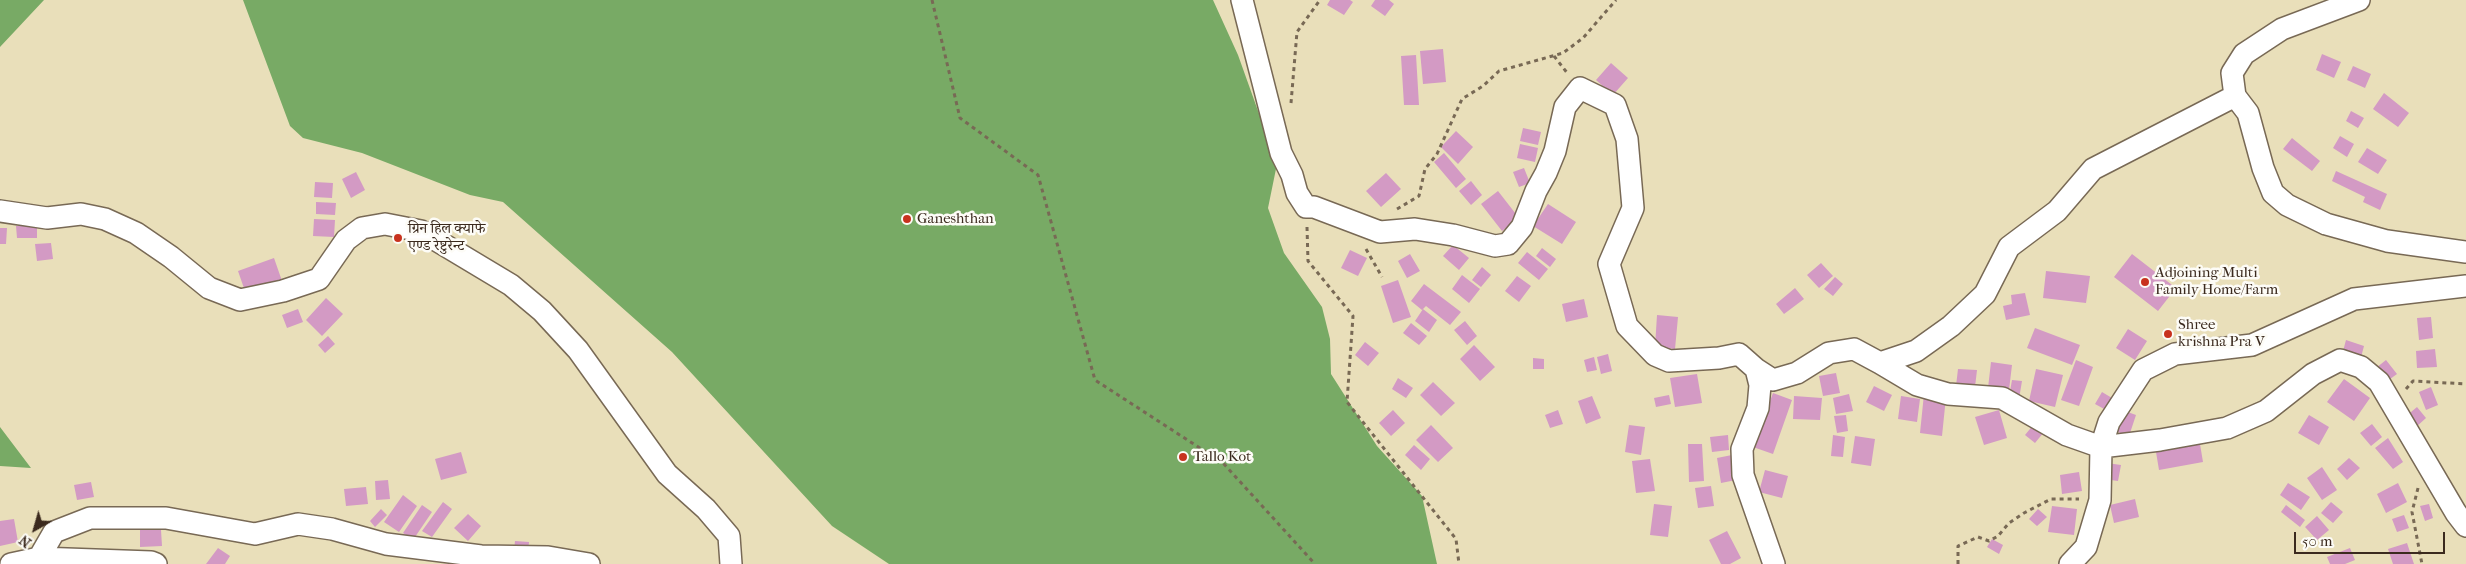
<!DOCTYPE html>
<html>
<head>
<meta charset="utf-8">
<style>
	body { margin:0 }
	#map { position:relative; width:2466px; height:564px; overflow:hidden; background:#e9dfba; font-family:"IM FELL French Canon",serif }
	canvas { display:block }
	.north { position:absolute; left:10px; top:504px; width:50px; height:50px; -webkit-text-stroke:4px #fdfcf7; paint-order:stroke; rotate:218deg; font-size:14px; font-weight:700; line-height:20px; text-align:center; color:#3b2a1e }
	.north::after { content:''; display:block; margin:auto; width:18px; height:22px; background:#3b2a1e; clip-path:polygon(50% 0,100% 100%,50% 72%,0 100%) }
	.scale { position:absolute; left:2294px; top:532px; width:151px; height:22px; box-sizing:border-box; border:2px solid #3b2a1e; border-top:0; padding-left:6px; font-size:15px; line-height:18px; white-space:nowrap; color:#3b2a1e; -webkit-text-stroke:4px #fdfcf7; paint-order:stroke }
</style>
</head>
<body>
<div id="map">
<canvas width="2466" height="564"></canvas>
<div class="north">N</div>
<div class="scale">50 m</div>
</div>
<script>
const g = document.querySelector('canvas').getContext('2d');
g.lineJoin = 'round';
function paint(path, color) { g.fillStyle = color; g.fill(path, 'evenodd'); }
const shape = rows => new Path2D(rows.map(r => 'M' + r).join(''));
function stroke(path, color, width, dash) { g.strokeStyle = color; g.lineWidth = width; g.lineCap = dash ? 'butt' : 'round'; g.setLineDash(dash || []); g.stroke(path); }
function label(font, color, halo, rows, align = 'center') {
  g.font = font + ' "IM FELL French Canon","Noto Serif Devanagari",serif'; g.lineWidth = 5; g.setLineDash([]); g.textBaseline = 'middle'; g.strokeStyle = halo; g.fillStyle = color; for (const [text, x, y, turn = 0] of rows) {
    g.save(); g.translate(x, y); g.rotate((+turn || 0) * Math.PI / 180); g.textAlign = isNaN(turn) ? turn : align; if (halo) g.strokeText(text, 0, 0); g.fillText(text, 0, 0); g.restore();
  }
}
const forest = shape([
	[0,0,44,0,0,47],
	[243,0,1213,0,1238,55,1277,164,1268,208,1284,253,1322,307,1330,339,1331,374,1377,446,1422,496,1437,564,889,564,832,526,672,352,503,202,470,195,362,153,303,138,290,126],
	[0,427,31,468,0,466]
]);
const building = shape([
	[1330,0,1350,0,1353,2,1344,15,1327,5],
	[1375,0,1389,0,1394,4,1385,16,1371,6],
	[1443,49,1446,82,1423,84,1420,51],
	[2322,54,2341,62,2334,78,2316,70],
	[1416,55,1419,105,1404,105,1401,56],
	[1611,63,1628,78,1613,95,1596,80],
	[2353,66,2371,74,2365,88,2347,80],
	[2384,93,2409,113,2398,127,2373,109],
	[2351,111,2364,118,2358,128,2346,121],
	[1523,128,1541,132,1538,145,1520,141],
	[1456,131,1473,147,1458,164,1441,147],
	[2340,136,2354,144,2347,157,2333,148],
	[2292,138,2320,161,2312,171,2283,149],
	[1520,144,1538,148,1535,162,1517,158],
	[2367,148,2387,160,2378,174,2358,162],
	[1444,153,1466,179,1456,188,1434,162],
	[1524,168,1530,183,1519,187,1513,172],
	[2336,171,2387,194,2380,210,2363,202,2365,197,2332,181],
	[356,172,365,190,351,198,342,179],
	[1386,173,1401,189,1381,207,1366,191],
	[1471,181,1482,195,1471,205,1459,191],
	[315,182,333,183,332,198,314,197],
	[1498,191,1519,218,1502,231,1481,204],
	[316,202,336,203,335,215,316,214],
	[1548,204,1576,222,1562,244,1533,226],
	[314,219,335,220,334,237,313,236],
	[16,226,37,226,37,238,17,238],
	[0,228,7,228,6,244,0,244],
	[51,243,53,259,37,261,35,244],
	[1453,245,1469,258,1459,270,1443,256],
	[1542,248,1556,259,1550,267,1536,256],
	[1350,250,1367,258,1358,276,1341,268],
	[1527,252,1548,269,1539,280,1518,263],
	[1410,254,1420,271,1407,278,1398,261],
	[2132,254,2176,288,2158,311,2114,277],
	[274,258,282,281,246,294,238,271],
	[1821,263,1833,276,1819,288,1807,275],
	[1482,267,1491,275,1481,287,1472,280],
	[2046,271,2090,276,2086,303,2043,298],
	[1462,275,1480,289,1469,303,1452,289],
	[1517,276,1531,286,1519,302,1505,291],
	[1835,277,1843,284,1833,296,1824,289],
	[1398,280,1411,317,1393,323,1381,286],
	[1424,284,1461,312,1450,325,1426,306,1422,310,1411,301],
	[1795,288,1804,299,1784,314,1776,304],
	[2025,293,2030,315,2006,320,2003,306,2012,304,2011,295],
	[326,298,343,314,322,336,306,320],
	[1584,299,1588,317,1566,322,1562,304],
	[298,309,303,322,287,328,282,315],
	[1423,309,1437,320,1429,332,1415,321],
	[1657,315,1678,317,1675,349,1655,347],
	[2431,317,2433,338,2419,340,2417,318],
	[1465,321,1477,336,1467,345,1454,330],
	[1411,323,1427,336,1419,345,1403,333],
	[2035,328,2080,345,2072,365,2027,348],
	[2128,329,2147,341,2135,360,2116,348],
	[328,336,335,344,325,353,318,345],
	[2346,340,2364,346,2360,361,2342,355],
	[1365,342,1379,353,1368,366,1355,355],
	[1474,345,1495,367,1480,381,1460,359],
	[2435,349,2437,367,2417,368,2416,351],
	[1608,354,1612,371,1601,374,1597,357],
	[1594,357,1597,370,1587,372,1584,360],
	[1533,358,1544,359,1544,369,1533,369],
	[2076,360,2093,367,2079,406,2061,400],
	[2386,360,2397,374,2386,382,2376,368],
	[1991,362,2012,365,2009,390,1988,388],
	[1958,369,1977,370,1975,387,1956,386],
	[2036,369,2063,375,2055,407,2029,401],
	[1836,373,1840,393,1823,396,1819,376],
	[1697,374,1702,403,1675,407,1670,378],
	[1398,378,1413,388,1406,398,1392,389],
	[2344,379,2370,398,2354,421,2327,402],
	[2012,380,2022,381,2019,399,2009,397],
	[1433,382,1455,403,1441,416,1420,395],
	[1874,386,1892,395,1884,411,1866,402],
	[2431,387,2438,405,2426,410,2419,392],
	[2102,392,2112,398,2106,410,2095,404],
	[1773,393,1792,400,1773,454,1753,447],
	[1849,394,1853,411,1836,414,1833,398],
	[1924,394,1946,397,1942,436,1920,433],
	[1669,395,1671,404,1656,407,1654,398],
	[1592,396,1601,418,1586,424,1578,401],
	[1794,396,1822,398,1820,420,1793,419],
	[1901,396,1920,399,1917,422,1898,419],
	[2417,407,2426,418,2415,428,2405,417],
	[1393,410,1405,423,1391,436,1379,423],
	[1558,410,1563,424,1550,428,1545,415],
	[1999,410,2007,438,1984,445,1975,417],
	[2122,410,2136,415,2129,436,2115,431],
	[1846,415,1848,431,1837,433,1834,416],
	[2309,415,2329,427,2319,445,2298,433],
	[2034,424,2044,432,2035,443,2025,435],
	[2372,424,2382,437,2371,446,2360,433],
	[1431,425,1453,448,1438,462,1416,440],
	[1629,425,1645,427,1641,455,1625,452],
	[1728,435,1729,450,1712,452,1710,437],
	[1833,435,1845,437,1843,457,1831,456],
	[1855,436,1875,439,1871,466,1851,463],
	[2388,438,2403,462,2393,469,2375,448],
	[1688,444,1702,444,1704,481,1689,482],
	[2200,444,2203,462,2159,470,2156,452],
	[1414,445,1430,459,1421,470,1405,455],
	[461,452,467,473,441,480,435,459],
	[1732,455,1736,480,1721,483,1717,458],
	[2349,458,2360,468,2347,480,2337,469],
	[1650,459,1655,491,1636,493,1632,461],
	[2100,462,2121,465,2118,481,2097,478],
	[2322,467,2337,490,2322,500,2307,478],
	[1765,470,1788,476,1782,498,1759,492],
	[2079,472,2082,491,2062,494,2060,475],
	[388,480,390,499,376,500,375,481],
	[91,482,94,497,77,500,74,485],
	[2288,483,2310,497,2301,510,2280,495],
	[2398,483,2407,502,2386,513,2377,494],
	[1711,486,1714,506,1698,508,1695,488],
	[366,487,368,504,346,506,344,489],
	[403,495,417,506,399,532,384,522],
	[2135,499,2139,517,2114,523,2110,505],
	[443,502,452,509,432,537,422,531],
	[2331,502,2343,512,2333,523,2321,513],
	[1654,504,1672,506,1668,537,1650,535],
	[2429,504,2433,518,2425,521,2420,506],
	[422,505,432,512,413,540,403,533],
	[2286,505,2305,520,2300,527,2281,512],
	[2052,506,2077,509,2074,535,2048,532],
	[381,509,387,515,375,527,370,521],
	[2038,509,2047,517,2037,526,2029,519],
	[468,514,481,526,468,541,454,528],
	[2404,515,2409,528,2397,532,2392,519],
	[2317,516,2329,530,2317,540,2305,527],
	[14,519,18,542,0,546,0,521],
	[140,530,161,530,162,546,140,547],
	[1727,531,1741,558,1730,564,1721,564,1709,540],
	[1992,539,2003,545,1999,554,1987,547],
	[515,541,529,542,528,552,514,550],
	[2407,543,2414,564,2393,564,2388,549],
	[218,548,230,556,225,564,206,564],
	[2350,548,2355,560,2345,564,2330,564,2327,557]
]);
const path = shape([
	[932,0,960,118,1038,175,1095,380,1223,463,1315,564],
	[1554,56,1568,74],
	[1291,103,1297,32,1320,0],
	[1397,209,1419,196,1425,169,1437,154,1462,99,1483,86,1499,71,1563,53,1583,38,1616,0],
	[1307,227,1308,261,1353,316,1347,402,1456,539,1459,564],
	[1366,249,1382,277],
	[2406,389,2413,381,2466,384],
	[2418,488,2412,512,2422,564],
	[1958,564,1958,546,1978,537,1989,541,1998,536,2009,523,2024,513,2051,499,2079,499]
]);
const minor = shape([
	[1242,0,1281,153,1292,175,1297,193,1306,207,1314,207,1380,232,1415,229,1453,235,1495,246,1508,244,1522,227,1536,191,1546,173,1555,151,1565,107,1580,88,1615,105,1627,139,1633,208,1609,264,1627,326,1655,355,1669,361,1719,358,1739,354,1756,369,1760,385,1758,408,1742,449,1743,475,1774,564],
	[2359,0,2282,29,2244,54,2232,73,2235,96,2248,113,2263,168,2273,193,2287,205,2326,224,2387,241,2466,252],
	[0,211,47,218,81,214,105,219,136,233,171,257,209,288,240,300,283,291,319,279,346,240,362,228,385,224,421,231,511,285,542,311,578,350,667,474,706,509,729,536,731,564],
	[1880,363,1917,385,1948,394,2002,398,2067,435,2101,447,2109,422,2143,370,2175,354,2252,345,2354,299,2466,286],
	[1756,369,1773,380,1797,373,1829,353,1854,349,1880,363,1916,351,1951,326,1985,294,2009,247,2057,211,2093,169,2235,96],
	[39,558,54,532,90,518,166,518,255,534,298,524,332,529,386,544,481,556,548,557,589,564],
	[11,564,39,558,151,562,156,564],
	[2070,564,2086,547,2100,500,2101,447,2160,440,2227,428,2266,411,2313,374,2340,360,2361,367,2379,382,2456,513,2466,526]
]);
const markers = [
	[907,219,5,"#c8321e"],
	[398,238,5,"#c8321e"],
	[2145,282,5,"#c8321e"],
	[2168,334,5,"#c8321e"],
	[1183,457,5,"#c8321e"]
];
const poiNames = [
	["Ganeshthan",917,219],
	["ग्रिन हिल क्याफे",408,229],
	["एण्ड रेष्टुरेन्ट",408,246],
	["Adjoining Multi",2155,273],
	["Family Home/Farm",2155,290],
	["Shree",2178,325],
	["krishna Pra V",2178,342],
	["Tallo Kot",1193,457]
];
paint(forest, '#78aa65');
paint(building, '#d39ac4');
stroke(minor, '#786955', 24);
stroke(path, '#786955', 3, [4, 4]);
stroke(minor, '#fff', 21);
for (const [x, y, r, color] of markers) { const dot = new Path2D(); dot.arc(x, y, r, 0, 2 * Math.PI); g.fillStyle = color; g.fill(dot); stroke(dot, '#fdfcf7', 2); }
label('15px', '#3b2a1e', '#fdfcf7', poiNames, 'left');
</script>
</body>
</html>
